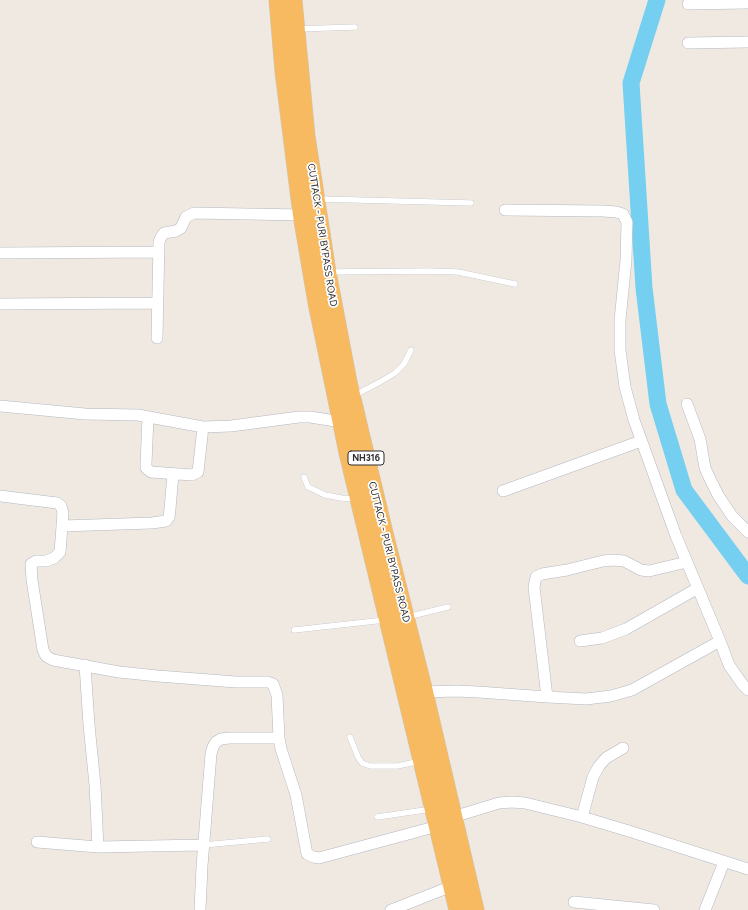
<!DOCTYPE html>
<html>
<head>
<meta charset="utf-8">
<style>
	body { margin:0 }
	canvas { display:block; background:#efe9e1 }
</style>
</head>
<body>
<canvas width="748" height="910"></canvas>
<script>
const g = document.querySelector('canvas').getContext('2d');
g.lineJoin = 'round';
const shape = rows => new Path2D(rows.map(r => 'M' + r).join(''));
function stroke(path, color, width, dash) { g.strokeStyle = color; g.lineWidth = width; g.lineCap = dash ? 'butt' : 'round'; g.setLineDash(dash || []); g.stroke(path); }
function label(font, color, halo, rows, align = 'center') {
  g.font = font + ' Figtree,sans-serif'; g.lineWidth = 3.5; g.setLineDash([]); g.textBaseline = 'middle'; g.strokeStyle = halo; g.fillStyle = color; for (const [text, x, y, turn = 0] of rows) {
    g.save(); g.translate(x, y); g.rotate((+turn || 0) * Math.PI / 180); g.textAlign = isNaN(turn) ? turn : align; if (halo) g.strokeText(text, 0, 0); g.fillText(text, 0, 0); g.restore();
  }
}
const river = shape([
	[657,0,631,83,644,288,658,404,684,490,748,576]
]);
const service = shape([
	[297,29,355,27],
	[319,199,471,203],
	[328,272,428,271,458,272,515,284],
	[353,396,380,382,395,373,404,364,411,350],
	[304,477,308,487,315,490,325,495,341,498,356,499],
	[407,617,448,607],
	[294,630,385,620],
	[350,737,358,757,362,763,370,766,397,766,421,761],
	[377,817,432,809],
	[203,845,268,839]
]);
const minor = shape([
	[688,4,748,3],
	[688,43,748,42],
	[505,210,603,211,616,212,623,214,627,222,626,260,620,320,620,350,625,387,634,420,676,536,720,641,729,665,743,685,748,690],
	[0,253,159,252],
	[0,304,158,303],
	[157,338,159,242,161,237,164,233,176,231,181,228,186,217,194,213,302,215],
	[687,404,700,439,705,468,710,479,718,495,732,516,748,532],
	[0,406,85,414,138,415,203,427,231,426,299,417,310,417,342,422],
	[148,417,146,464,146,468,151,472,192,475,198,472,203,427],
	[503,491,641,441],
	[0,496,57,503,61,506,63,513,60,552,54,558,46,561,36,561,31,564,32,580,43,650,46,656,53,660,119,672,158,676,236,682,268,682,273,684,277,695,279,738,281,749,296,795,307,854,313,857,319,858,438,826],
	[62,526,152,523,166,521,169,517,170,509,173,474],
	[580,641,602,638,626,629,698,588],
	[85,665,89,725,95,785,98,847],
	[424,692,456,691,478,692,547,697,586,699,611,696,632,690,720,641],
	[547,697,534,587,536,577,542,574,567,570,603,561,613,560,624,561,641,570,649,571,687,562],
	[453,817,499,803,512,802,525,803,582,817,632,832,748,869],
	[582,817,593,777,599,766,606,758,623,748],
	[37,842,98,847,203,845],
	[574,902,654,910],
	[200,910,202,866,211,754,213,747,216,742,221,739,229,738,279,738],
	[391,910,452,886],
	[705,910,724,862]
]);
const trunk = shape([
	[278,0,284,72,302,215,317,303,348,453,458,910],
	[293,0,306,136,327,272,348,382,384,533,424,692,475,910]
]);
const shields = [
	[366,458,36]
];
const shieldNames = [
	["NH316",366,458]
];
const streetNames = [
	["CUTTACK - PURI BYPASS ROAD",322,235,81],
	["CUTTACK - PURI BYPASS ROAD",389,552,76]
];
stroke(river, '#75cff0', 17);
stroke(service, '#b4b7c1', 6);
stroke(minor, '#b4b7c1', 12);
stroke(trunk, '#c9c9c9', 19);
stroke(service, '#fff', 5.5);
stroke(minor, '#fff', 11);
stroke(trunk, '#f8ba60', 18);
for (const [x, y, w] of shields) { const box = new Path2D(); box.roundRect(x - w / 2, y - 7, w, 14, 3); g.fillStyle = '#fff'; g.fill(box); stroke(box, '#2e2e2e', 1); }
label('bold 9px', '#2e2e2e', null, shieldNames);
label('10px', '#2e2e2e', '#fff', streetNames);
</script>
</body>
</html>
